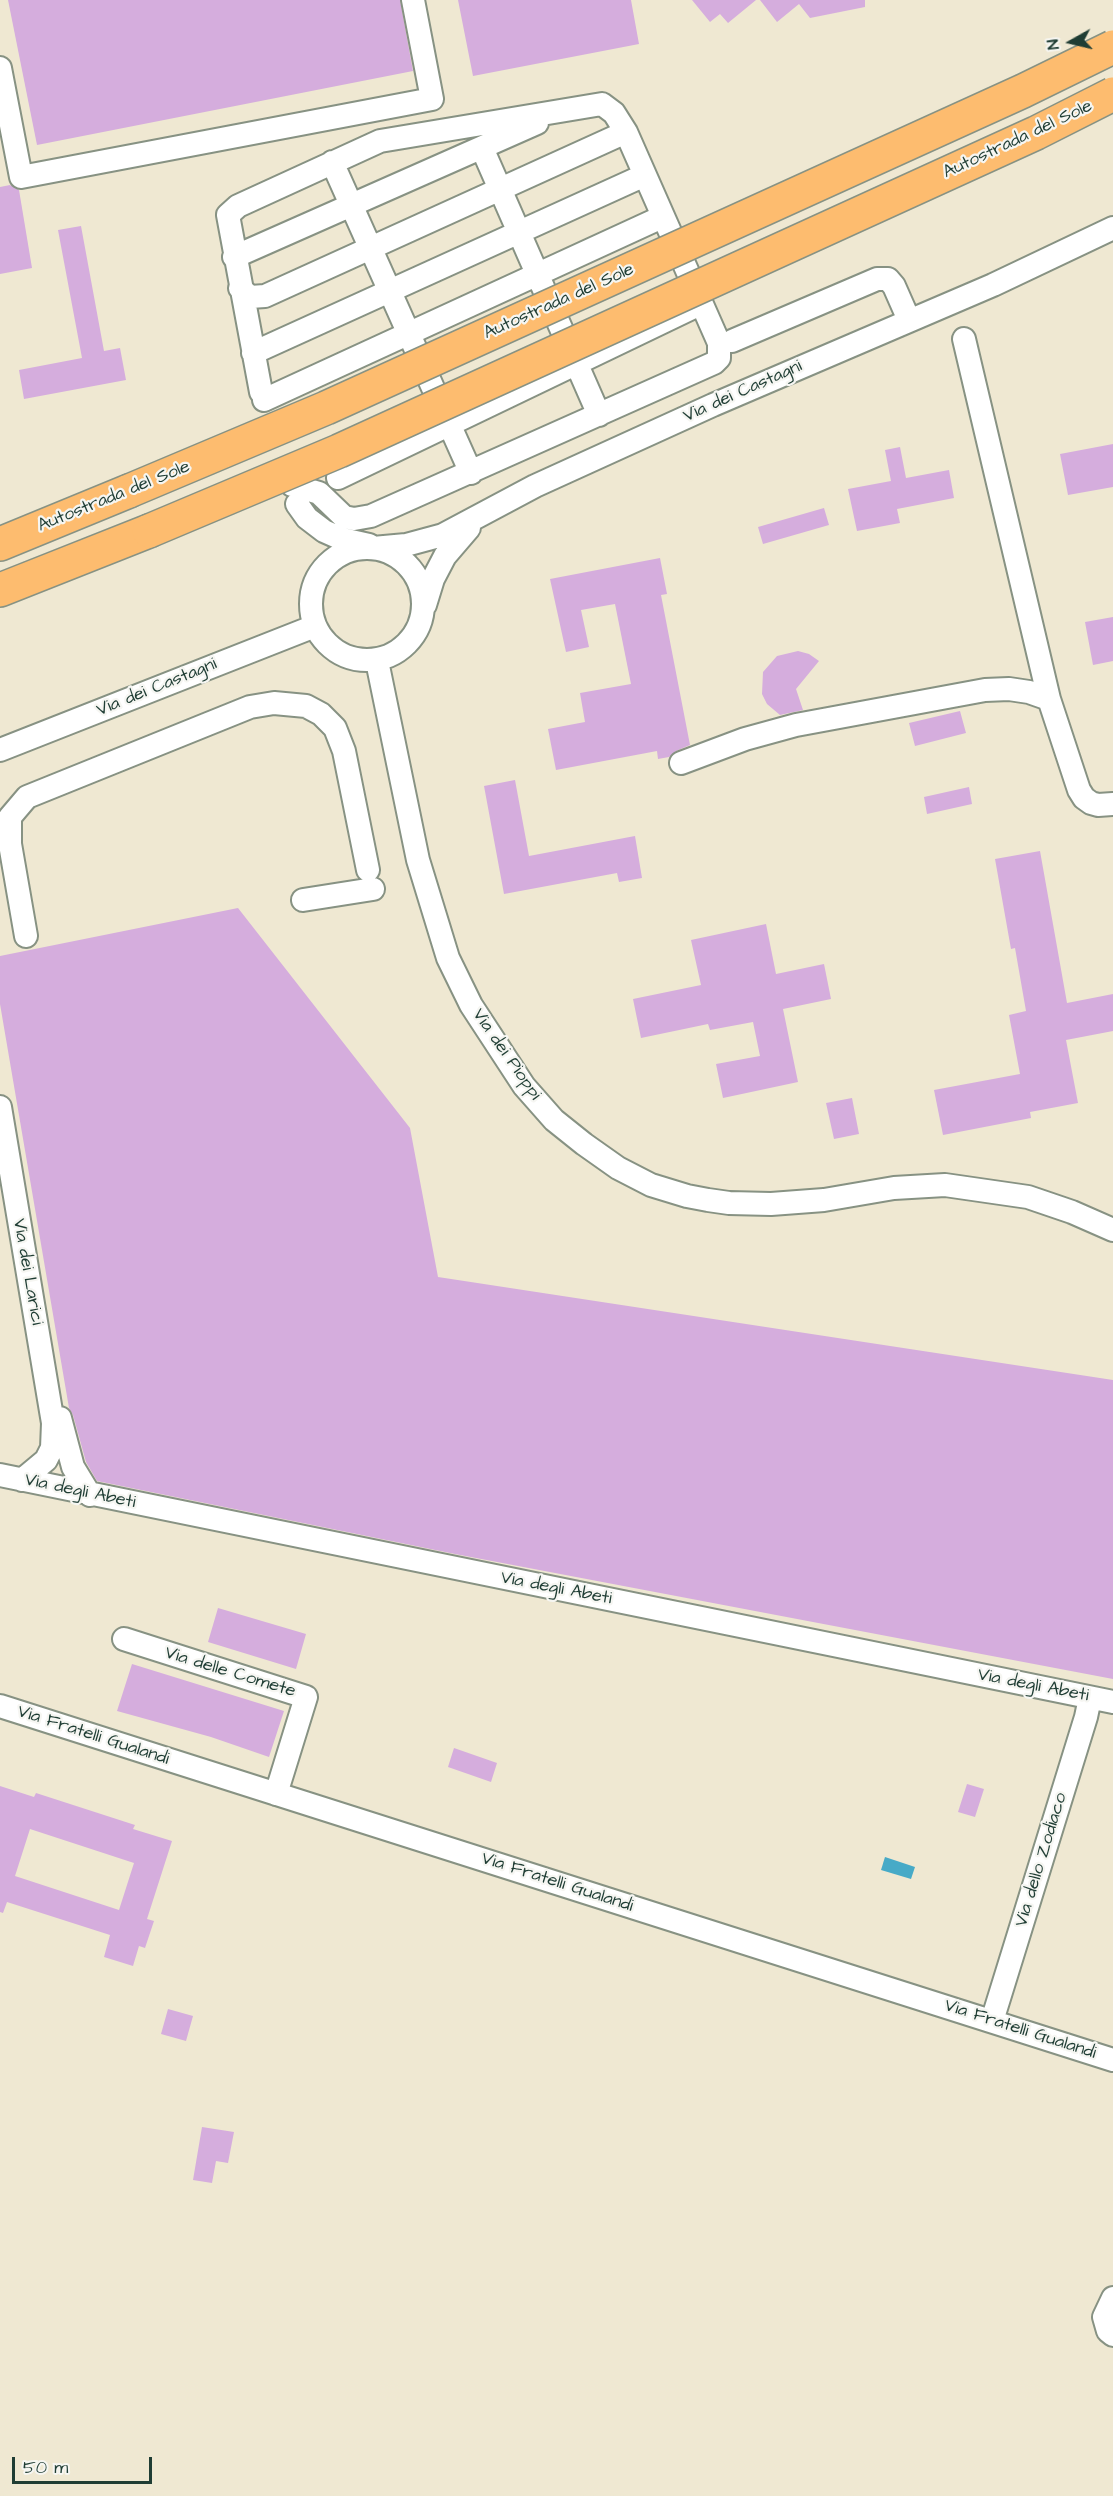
<!DOCTYPE html>
<html>
<head>
<meta charset="utf-8">
<style>
	body { margin:0 }
	#map { position:relative; width:1113px; height:2496px; overflow:hidden; background:#efe8d2; font-family:"Architects Daughter",sans-serif }
	canvas { display:block }
	.north { position:absolute; left:1041px; top:12px; width:60px; height:60px; -webkit-text-stroke:4px #f6f6f2; paint-order:stroke; rotate:262deg; font-size:16px; font-weight:700; line-height:24px; text-align:center; color:#1f3d34 }
	.north::after { content:''; display:block; margin:auto; width:21px; height:27px; background:#1f3d34; clip-path:polygon(50% 0,100% 100%,50% 72%,0 100%) }
	.scale { position:absolute; left:12px; top:2457px; width:140px; height:27px; box-sizing:border-box; border:3px solid #1f3d34; border-top:0; padding-left:8px; font-size:18px; line-height:21px; white-space:nowrap; color:#1f3d34; -webkit-text-stroke:4px #f6f6f2; paint-order:stroke }
</style>
</head>
<body>
<div id="map">
<canvas width="1113" height="2496"></canvas>
<div class="north">N</div>
<div class="scale">50 m</div>
</div>
<script>
const g = document.querySelector('canvas').getContext('2d');
g.lineJoin = 'round';
function paint(path, color) { g.fillStyle = color; g.fill(path, 'evenodd'); }
const shape = rows => new Path2D(rows.map(r => 'M' + r).join(''));
function stroke(path, color, width, dash) { g.strokeStyle = color; g.lineWidth = width; g.lineCap = dash ? 'butt' : 'round'; g.setLineDash(dash || []); g.stroke(path); }
function label(font, color, halo, rows, align = 'center') {
  g.font = font + ' "Architects Daughter",sans-serif'; g.lineWidth = 4.5; g.setLineDash([]); g.textBaseline = 'middle'; g.strokeStyle = halo; g.fillStyle = color; for (const [text, x, y, turn = 0] of rows) {
    g.save(); g.translate(x, y); g.rotate((+turn || 0) * Math.PI / 180); g.textAlign = isNaN(turn) ? turn : align; if (halo) g.strokeText(text, 0, 0); g.fillText(text, 0, 0); g.restore();
  }
}
const water = shape([
	[885,1857,915,1867,911,1879,881,1870]
]);
const building = shape([
	[8,0,400,0,413,71,37,145],
	[458,0,631,0,639,44,473,76],
	[692,0,756,0,728,23,720,14,710,22],
	[760,0,865,0,865,7,810,18,799,4,777,22],
	[10,185,19,190,32,268,0,274,0,187],
	[81,226,104,351,120,348,126,380,24,399,19,370,82,358,58,230],
	[1113,444,1113,487,1068,495,1060,454],
	[900,447,906,478,949,470,954,498,897,509,900,523,857,531,848,489,891,481,885,450],
	[824,508,829,525,763,544,758,527],
	[660,558,667,594,661,595,690,745,676,751,669,757,658,759,657,751,556,770,548,729,585,722,580,693,631,684,615,604,581,610,589,647,566,652,550,579],
	[1113,617,1113,661,1093,665,1085,622],
	[798,651,809,654,819,661,796,689,803,710,780,715,767,704,762,694,763,672,777,656],
	[960,711,966,733,915,746,909,723],
	[515,780,529,856,635,836,642,878,619,882,617,873,504,894,484,786],
	[969,787,972,804,927,814,924,797],
	[1040,851,1067,1003,1113,994,1113,1031,1066,1040,1078,1103,1030,1112,1031,1118,943,1135,934,1090,1020,1074,1009,1015,1026,1011,1015,948,1011,949,995,859],
	[238,908,410,1128,438,1277,1113,1380,1113,1679,455,1554,97,1481,86,1462,73,1415,69,1408,0,1004,0,956],
	[766,924,776,974,824,964,831,999,783,1009,798,1082,723,1098,716,1064,760,1056,753,1022,710,1030,708,1024,641,1038,633,999,701,985,691,940],
	[852,1098,859,1134,834,1139,826,1103],
	[218,1608,306,1634,296,1669,208,1642],
	[132,1664,284,1711,269,1757,211,1737,117,1711],
	[454,1748,497,1763,491,1782,448,1767],
	[967,1784,984,1789,975,1817,958,1812],
	[0,1786,34,1797,36,1793,135,1825,133,1829,172,1841,147,1919,154,1921,145,1948,139,1946,133,1966,104,1957,110,1935,7,1902,3,1913,0,1912],
	[30,1829,134,1863,119,1910,15,1876],
	[168,2009,193,2016,186,2041,161,2034],
	[202,2127,234,2132,228,2163,216,2161,212,2183,193,2180]
]);
const minor = shape([
	[0,68,21,177,432,99,413,0],
	[482,148,599,415],
	[332,162,471,473],
	[234,257,537,123],
	[240,288,250,297,265,296,626,132],
	[964,339,1049,699],
	[732,341,877,279,888,279,894,286,909,320],
	[253,353,645,175],
	[261,392,228,215,238,206,380,141,602,104,614,113,626,132,719,343,719,358,714,363,371,516,354,519,344,517,319,493,292,485],
	[264,400,662,217],
	[338,478,700,304],
	[297,504,307,518,324,531,342,539,369,545],
	'311 604a56 56 0 1 1 112 0a56 56 0 1 1-112 0Z',
	[373,548,406,545,443,535,535,486,713,405,993,285,1113,228],
	[425,605,433,579,445,556,469,528],
	[377,661,418,860,448,958,471,1005,524,1086,554,1120,584,1144,618,1168,651,1185,687,1196,708,1200,729,1203,771,1204,824,1200,894,1188,945,1185,1028,1197,1072,1212,1113,1230],
	[0,750,315,626],
	[681,763,745,739,796,725,985,690,1009,689,1029,692,1049,699,1079,790,1084,798,1091,803,1098,805,1113,804],
	[303,900,373,889],
	[26,936,10,844,10,817,27,797,250,707,274,703,306,706,321,714,335,728,344,751,368,870],
	[0,1107,53,1423,52,1448,46,1460,22,1480],
	[60,1418,73,1467,90,1495],
	[0,1475,1113,1702],
	[124,1639,306,1697,276,1794],
	[0,1706,1113,2060],
	[992,2021,1086,1717,1090,1698],
	[1113,2298,1104,2317,1108,2331,1113,2335]
]);
const highway = shape([
	[0,544,129,491],
	[0,590,149,531]
]);
const highwayBridge = shape([
	[129,491,326,408,1023,91,1113,47],
	[149,531,339,451,1036,133,1113,94]
]);
const streetNames = [
	["Autostrada del Sole",1018,140,-25],
	["Autostrada del Sole",559,302,-24],
	["Via dei Castagni",743,392,-24],
	["Autostrada del Sole",114,497,-22],
	["Via dei Castagni",157,688,-22],
	["Via dei Pioppi",506,1055,55],
	["Via dei Larici",27,1272,80],
	["Via degli Abeti",80,1492,12],
	["Via degli Abeti",556,1589,11],
	["Via delle Comete",230,1673,17],
	["Via degli Abeti",1033,1686,11],
	["Via Fratelli Gualandi",93,1736,18],
	["Via dello Zodiaco",1042,1860,-73],
	["Via Fratelli Gualandi",557,1883,18],
	["Via Fratelli Gualandi",1020,2030,18]
];
paint(water, '#47aac7');
paint(building, '#d5addd');
stroke(minor, '#879283', 26);
stroke(highway, '#879283', 36);
stroke(minor, '#fff', 22);
stroke(highway, '#fdbc6f', 33);
stroke(highwayBridge, '#879283', 36, []);
stroke(highwayBridge, '#fdbc6f', 33);
label('18px', '#1f3d34', '#f6f6f2', streetNames);
</script>
</body>
</html>
